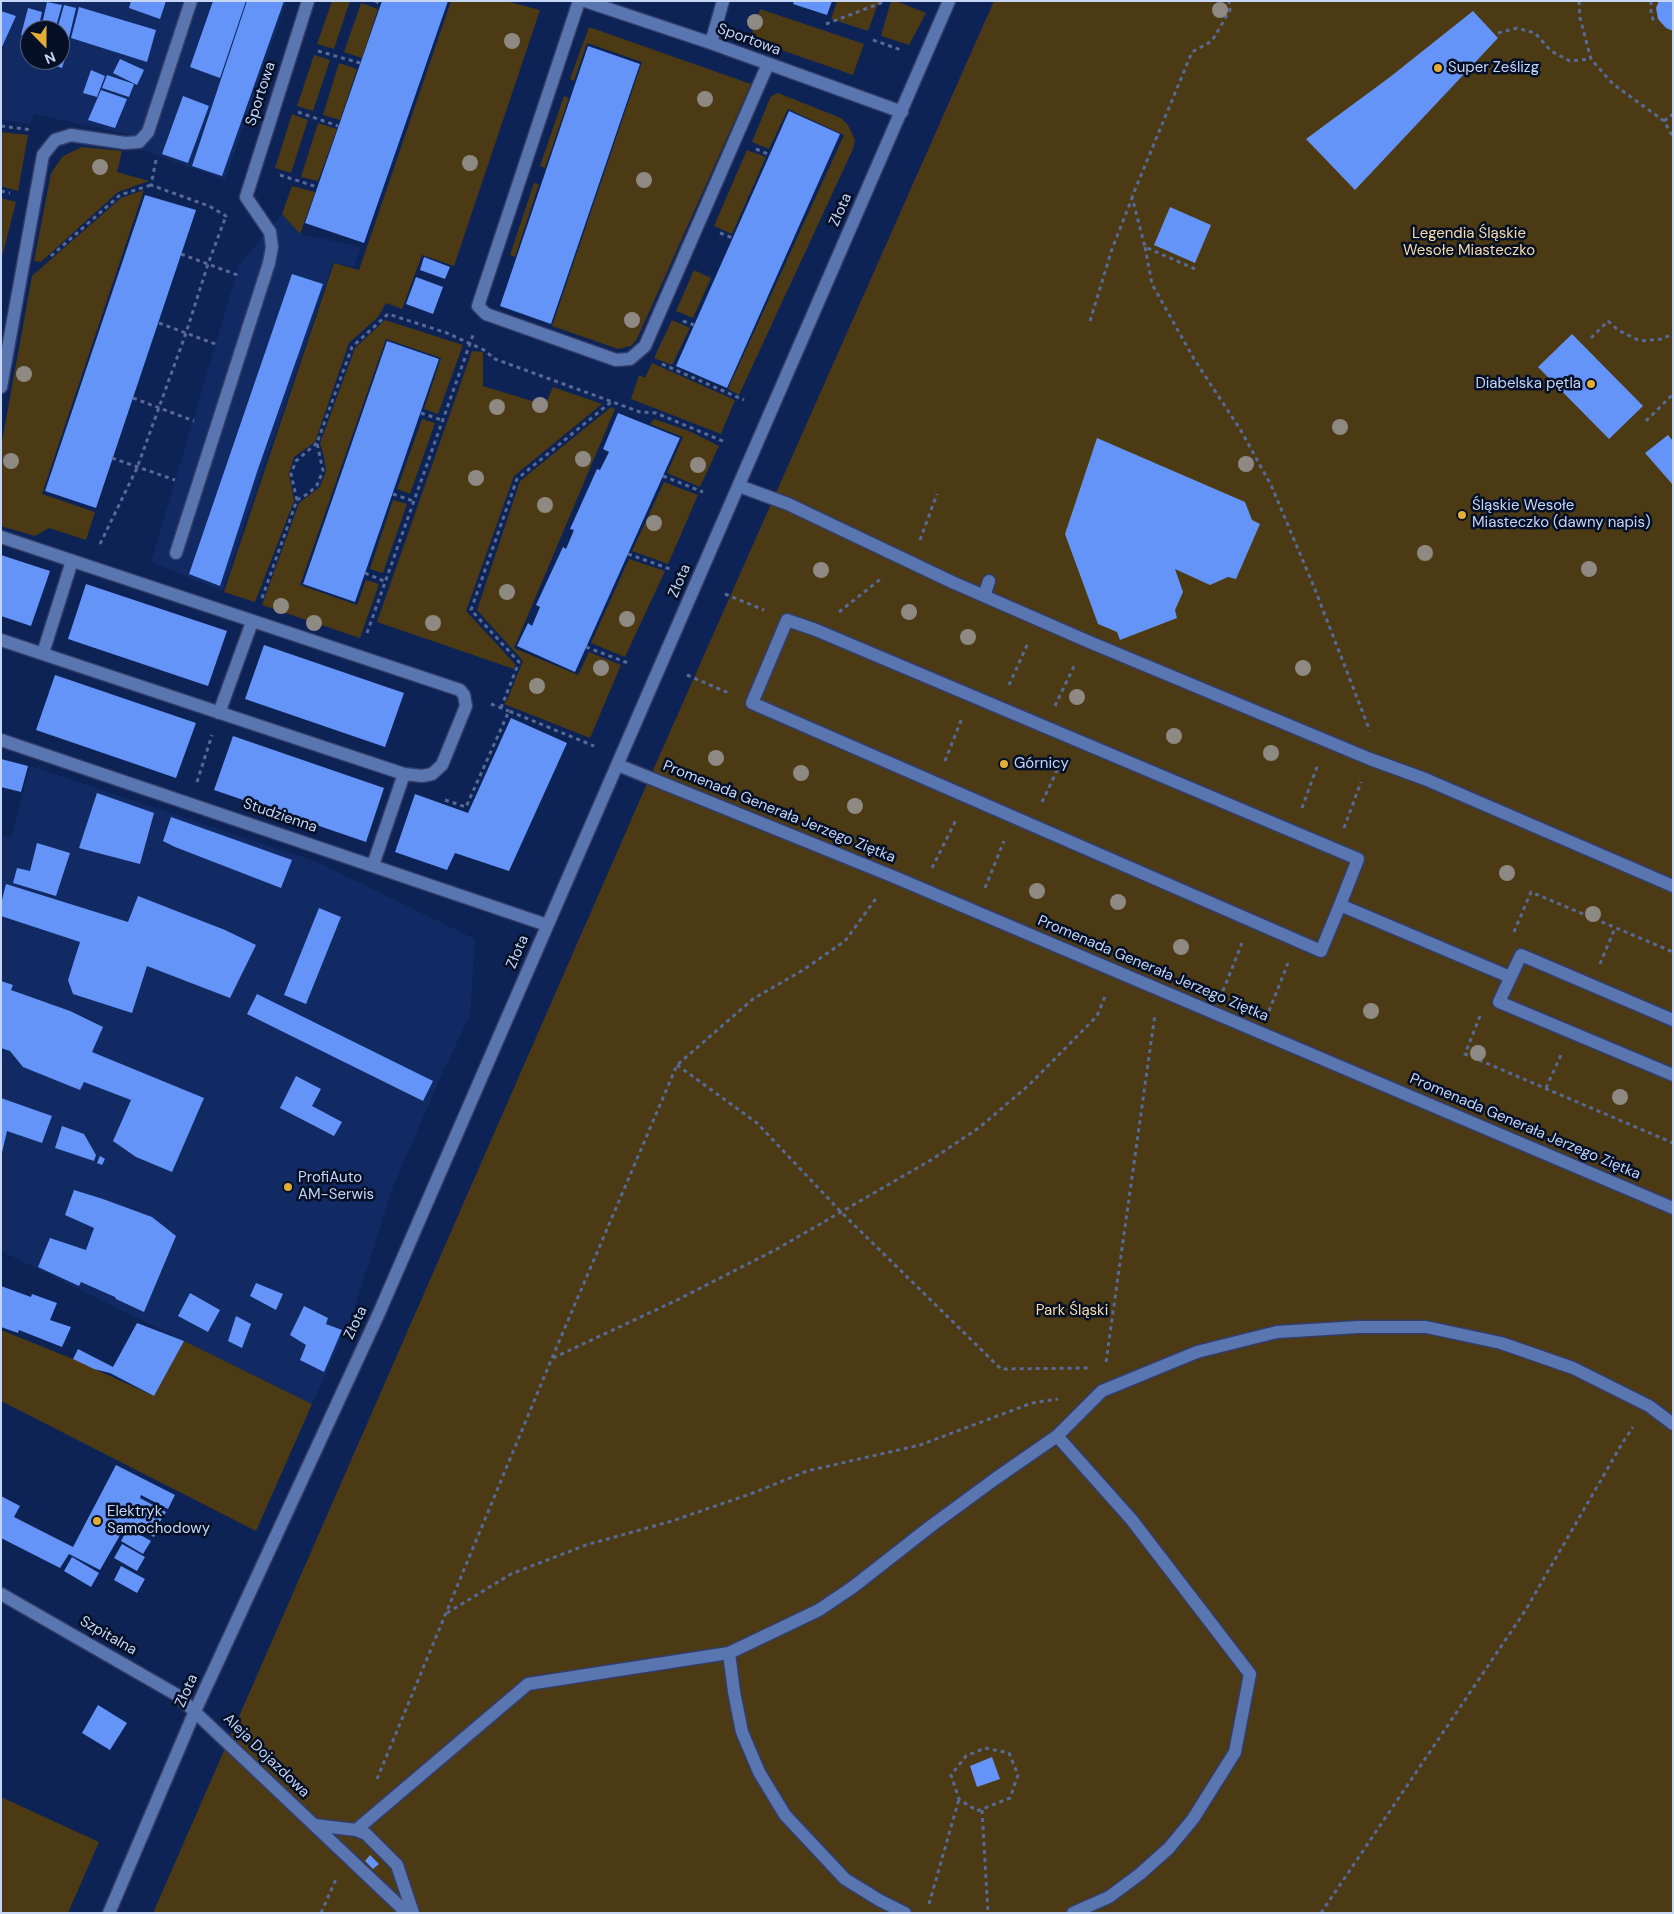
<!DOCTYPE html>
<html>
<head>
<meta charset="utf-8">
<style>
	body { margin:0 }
	#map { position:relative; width:1674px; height:1914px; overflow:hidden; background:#0d2356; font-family:"DM Sans",sans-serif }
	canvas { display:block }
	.frame { position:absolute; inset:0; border:2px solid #c6d6f7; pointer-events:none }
	.north { position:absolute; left:20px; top:20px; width:50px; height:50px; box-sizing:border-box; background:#050f25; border:1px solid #525f79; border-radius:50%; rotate:158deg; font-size:14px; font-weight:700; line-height:20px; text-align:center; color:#c6d6f7 }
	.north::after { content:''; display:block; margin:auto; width:18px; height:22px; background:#e3ae35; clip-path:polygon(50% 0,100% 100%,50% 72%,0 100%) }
</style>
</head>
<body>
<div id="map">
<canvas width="1674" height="1914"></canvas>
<div class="frame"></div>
<div class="north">N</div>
</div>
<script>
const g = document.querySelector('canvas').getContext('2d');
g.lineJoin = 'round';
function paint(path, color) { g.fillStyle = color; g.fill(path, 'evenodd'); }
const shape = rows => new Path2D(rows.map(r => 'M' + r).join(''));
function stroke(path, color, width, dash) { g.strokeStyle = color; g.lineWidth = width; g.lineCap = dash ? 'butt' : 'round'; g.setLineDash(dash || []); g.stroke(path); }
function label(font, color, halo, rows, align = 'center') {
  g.font = font + ' "DM Sans",sans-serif'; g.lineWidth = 5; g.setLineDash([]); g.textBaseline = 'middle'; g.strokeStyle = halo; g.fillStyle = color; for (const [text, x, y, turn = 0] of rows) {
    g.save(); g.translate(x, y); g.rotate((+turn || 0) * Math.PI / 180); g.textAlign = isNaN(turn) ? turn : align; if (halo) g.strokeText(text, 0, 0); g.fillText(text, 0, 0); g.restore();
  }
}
const built = shape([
	[1,1,287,1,225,180,129,145,131,135,34,114,31,124,1,120],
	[30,30,60,30,60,60,30,60],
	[282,214,300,234,361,247,354,267,333,262,222,591,151,562,239,265],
	[30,766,317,862,475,939,470,1015,442,1074,392,1189,352,1316,312,1404,1,1251,1,836,11,838]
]);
const green = shape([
	[332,1,350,1,334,49,317,44],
	[451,1,506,1,540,10,454,266,422,255,402,309,386,303,378,317,349,343,315,442,294,457,289,473,294,501,255,602,224,592,334,263,359,270],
	[837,1,879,1,868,31,831,19],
	[891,1,896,1,926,13,909,45,881,36],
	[994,1,1673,1,1673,1913,153,1913,646,786],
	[361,3,378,9,362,58,344,52],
	[760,9,864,44,853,75,750,39],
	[589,27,751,84,637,339,631,346,618,349,552,326,642,62,587,43,574,81,570,79],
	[314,55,330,60,313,111,297,106],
	[339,63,357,69,340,120,323,115],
	[778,93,841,118,848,125,855,140,853,149,739,395,728,389,844,135,788,109,769,149,752,142,771,96],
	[564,96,569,98,545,168,540,166],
	[292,114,308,120,291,173,275,168],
	[318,123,337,129,318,181,301,177],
	[1,132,28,135,18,191,1,186],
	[82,147,122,151,117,172,149,181,118,192,41,262,34,261,51,173,63,156],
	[747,150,766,157,732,234,714,226],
	[534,183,539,184,515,257,510,255],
	[292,186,315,192,300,234,282,214],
	[144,190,42,494,95,512,86,540,49,528,35,536,4,527,1,525,1,447,32,276,121,198],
	[1,198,16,202,2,257,1,257],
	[694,270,711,278,693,318,676,311],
	[385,320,463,345,438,414,424,409,441,358,386,339,300,585,357,605,366,580,379,584,360,638,262,605,299,503,320,487,326,471,324,457,320,443,355,348],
	[672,320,690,328,672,365,654,358],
	[472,351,483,352,483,386,545,405,553,387,602,404,514,476,466,611,515,664,514,669,377,622],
	[652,363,735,400,721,434,631,399,639,375,645,378],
	[611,407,615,409,514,648,578,675,589,652,621,665,590,738,504,704,508,698,523,661,477,610,520,481],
	[422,419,435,423,410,494,397,489],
	[654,419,689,431,719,446,700,487,667,473,683,437,650,424],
	[664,482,698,495,668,564,632,551],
	[393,500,407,504,383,573,370,569],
	[629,559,665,571,625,657,591,643],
	[1,1330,73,1359,154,1396,184,1341,312,1404,256,1531,1,1401],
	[1,1797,99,1842,68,1913,1,1913]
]);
const building = shape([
	[131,1,166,1,160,19,129,8],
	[213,1,246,1,220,78,190,67],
	[247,1,284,1,222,176,192,166],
	[382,1,448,1,364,243,305,223],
	[794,1,832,1,827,15,793,4],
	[1659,1,1673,1,1673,31,1666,28,1658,19,1656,8],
	[47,2,62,5,55,30,41,29],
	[64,5,76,8,69,38,60,35,60,30,57,30],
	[79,7,156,30,147,62,71,38],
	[28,8,42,12,38,30,30,30,30,37,21,35],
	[1,11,16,16,1,49],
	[1473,11,1498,38,1355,190,1306,139,1390,77],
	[60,40,70,43,62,68,47,63,48,60,60,60],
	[588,46,640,64,551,324,500,306],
	[120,59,144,70,137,85,113,73],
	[91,70,105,76,97,97,83,93],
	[107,75,134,84,129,97,102,88],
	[101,90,127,99,115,128,88,120],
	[183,96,209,106,188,163,162,154],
	[789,111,840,134,727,388,676,366],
	[145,195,196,210,96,508,45,491],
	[1170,207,1211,225,1195,263,1154,245],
	[424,257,450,267,445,279,420,270],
	[292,274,323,284,258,469,220,586,189,574],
	[416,277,443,287,433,314,406,304],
	[1572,334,1643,406,1609,439,1538,367],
	[387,341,439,359,355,602,303,584],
	[618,413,680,438,575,672,517,646,528,623,532,626,540,607,536,605,563,547,566,549,574,530,570,529,597,469,600,470,609,452,603,449],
	[1668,435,1673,441,1673,485,1645,453],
	[1097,438,1245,502,1252,520,1260,524,1236,579,1228,577,1210,585,1175,569,1183,592,1175,610,1177,618,1120,640,1117,632,1098,624,1065,534],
	[1,555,50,571,31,626,1,616],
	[86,584,227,631,208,686,68,639],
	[264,645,404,693,385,747,245,699],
	[55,675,196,723,176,778,36,730],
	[511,718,567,743,509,871,455,853,447,870,395,852,415,794,468,813],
	[233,736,384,788,366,842,214,790],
	[1,759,28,766,21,792,1,787],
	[97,793,154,813,140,864,79,848],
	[171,817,292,860,281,888,175,847,163,841],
	[37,843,70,853,56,896,13,883,17,868,30,871],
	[6,884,128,922,138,896,225,930,256,945,230,998,147,966,132,1013,73,994,68,980,80,942,1,916,1,904],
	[319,908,341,917,306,1004,284,995],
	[1,981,13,985,11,990,70,1011,103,1027,92,1052,204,1098,172,1172,136,1157,113,1141,131,1100,84,1082,80,1090,23,1067,10,1051,1,1048],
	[257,994,433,1081,423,1101,247,1014],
	[296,1076,321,1089,312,1106,342,1122,334,1136,280,1108],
	[1,1098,52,1116,42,1143,7,1131,1,1157],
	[62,1126,84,1134,96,1155,94,1161,55,1148],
	[100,1156,105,1159,102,1165,97,1163],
	[74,1190,103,1199,152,1217,176,1236,144,1312,116,1299,115,1297,81,1282,79,1286,38,1267,50,1238,86,1250,94,1228,65,1215],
	[256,1283,283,1294,276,1310,250,1296],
	[1,1286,31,1297,32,1294,57,1303,50,1320,71,1327,62,1347,19,1330,18,1333,1,1327],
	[190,1293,220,1310,208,1332,178,1316],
	[304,1306,328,1318,326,1324,342,1330,324,1372,300,1360,306,1345,290,1335],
	[236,1316,251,1324,242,1348,228,1341],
	[137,1323,184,1341,154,1396,110,1373,94,1369,73,1359,78,1349,113,1367],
	[116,1465,175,1495,168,1509,141,1495,140,1498,166,1512,158,1525,161,1526,154,1537,127,1523,100,1570,69,1554,60,1568,1,1538,1,1496,20,1506,14,1517,73,1547],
	[128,1528,151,1541,143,1554,121,1541],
	[122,1544,145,1557,137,1571,114,1558],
	[72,1557,99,1573,91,1587,64,1571],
	[121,1566,145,1579,137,1593,114,1580],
	[98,1705,127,1723,110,1750,82,1733],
	[992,1757,1000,1779,977,1787,970,1766],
	[370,1855,379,1864,373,1869,365,1861]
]);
const path = shape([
	[375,1,381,4],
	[1579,1,1580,18,1591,59,1613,84,1664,121,1673,137],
	[1651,1,1651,14,1654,22],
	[826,24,886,1],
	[1498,33,1517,28,1535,33,1551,51,1570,61,1591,59],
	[873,40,901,50],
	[318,51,360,63],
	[298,112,338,126],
	[1664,121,1673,114],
	[1,126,32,130],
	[756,149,770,155],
	[156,160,151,185,209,206,226,216,228,215],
	[280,175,317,187],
	[1,191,10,193],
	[720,233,733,238],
	[1145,247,1152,284,1194,359,1240,429,1271,485,1314,587,1370,731],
	[181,254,240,276],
	[51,256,120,195,151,185],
	[1195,269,1145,247,1132,197,1192,52,1212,41,1230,10,1229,1],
	[683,321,694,325],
	[1090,321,1112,249,1132,198],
	[159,323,218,345],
	[1591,338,1608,321,1618,330,1640,341,1661,339,1673,334],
	[662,364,744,400],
	[133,398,194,421],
	[421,413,442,420],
	[1646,421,1673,394],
	[112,458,175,480],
	[663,476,703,492],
	[393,494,413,501],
	[297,500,291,474,296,461,317,443],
	[920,540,937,494],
	[100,544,137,468,186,333,208,264,226,216],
	[628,554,670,569],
	[365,573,384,581],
	[725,594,764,610],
	[262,598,297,500,309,493,317,485,323,471,317,443,352,347,388,314,447,333,484,350,495,359,640,412,656,413,725,442],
	[839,612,883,577],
	[367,633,473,335],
	[586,647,628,663],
	[687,675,731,694],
	[1009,685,1028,643],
	[491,704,509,711],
	[1055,706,1075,664],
	[501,708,519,662,471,610,517,479,611,402],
	[945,761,962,718],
	[197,782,212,735],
	[445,800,466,807,509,711,594,746],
	[1042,802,1062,760],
	[1302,808,1318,764],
	[1344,828,1361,782],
	[932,868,956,820],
	[985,888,1004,841],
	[1514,932,1531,892,1673,952],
	[1600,964,1615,928],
	[1223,991,1242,943],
	[1269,1011,1288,963],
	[1480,1016,1465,1054,1673,1143],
	[677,1065,757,1123,841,1212,1001,1369,1090,1368],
	[1546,1088,1561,1055],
	[553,1358,677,1300,777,1249,931,1160,980,1127,1029,1085,1097,1016,1106,994],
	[1106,1362,1155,1014],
	[447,1613,511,1574,586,1545,672,1521,753,1493,807,1471,920,1445,1032,1403,1058,1399],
	[985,1748,1009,1753,1018,1775,1010,1798,977,1811,959,1799,951,1775,966,1756,985,1748],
	[377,1779,552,1358,677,1065,753,999,803,970,845,941,877,897],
	[982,1810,988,1913],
	[929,1904,959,1799],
	[321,1913,336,1879],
	[1321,1913,1525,1611,1623,1442,1633,1427]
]);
const minor = shape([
	[579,1,478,306,486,314,616,360,630,359,645,346,768,64],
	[585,1,711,43,902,112],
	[711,43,723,1],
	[1,387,43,155,55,140,71,135,125,143,139,142,148,132,191,1],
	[739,486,788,504,952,582,1087,641,1370,759,1425,779,1673,886],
	[1,537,460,690,464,695,466,706,442,765,432,774,422,776,404,774,1,640],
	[176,553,269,263,272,247,270,232,246,197,308,1],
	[984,596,989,581],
	[43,653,72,561],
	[219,713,252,622],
	[1,740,547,925],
	[618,765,892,876,1673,1208],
	[373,865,404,774],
	[1340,905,1321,951,752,703,787,620,816,630,1358,859,1340,905,1510,977],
	[1673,1020,1521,955,1499,1002,1673,1075],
	[1057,1436,1131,1519,1250,1674,1235,1752,1193,1819,1169,1848,1140,1874,1109,1897,1073,1913],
	[1,1594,177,1695,407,1913],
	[729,1653,734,1692,742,1732,759,1772,785,1815,845,1879,879,1900,905,1913],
	[314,1825,356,1830,366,1834,397,1865,413,1913],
	[356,1830,528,1684,729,1653,819,1610,853,1587,931,1526,995,1479,1057,1436,1102,1391,1197,1352,1277,1332,1359,1327,1426,1327,1501,1343,1573,1368,1649,1406,1673,1424],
	[109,1913,195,1711,379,1313,949,1]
]);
const trees = [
	[1220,10],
	[755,22],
	[512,41],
	[705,99],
	[470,163],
	[100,167],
	[644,180],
	[632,320],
	[24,374],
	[540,405],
	[497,407],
	[1340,427],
	[583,459],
	[11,461],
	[1246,464],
	[698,465],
	[476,478],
	[545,505],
	[654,523],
	[1425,553],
	[1589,569],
	[821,570],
	[507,592],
	[281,606],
	[909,612],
	[627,619],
	[314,623],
	[433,623],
	[968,637],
	[601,668],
	[1303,668],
	[537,686],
	[1077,697],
	[1174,736],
	[1271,753],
	[716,758],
	[801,773],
	[855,806],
	[1507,873],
	[1037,891],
	[1118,902],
	[1593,914],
	[1181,947],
	[1371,1011],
	[1478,1053],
	[1620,1097]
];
const markers = [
	[1438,68,5,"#e3ae35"],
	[1591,384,5,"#e3ae35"],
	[1462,515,5,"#e3ae35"],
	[1004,764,5,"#e3ae35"],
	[288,1187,5,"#e3ae35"],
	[97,1521,5,"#e3ae35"]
];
const streetNames = [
	["Sportowa",749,40,20],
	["Sportowa",261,94,-72],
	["Złota",841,210,-66],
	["Złota",680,581,-67],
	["Promenada Generała Jerzego Ziętka",779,812,22],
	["Studzienna",280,816,19],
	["Złota",518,952,-67],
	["Promenada Generała Jerzego Ziętka",1153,969,23],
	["Promenada Generała Jerzego Ziętka",1525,1127,23],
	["Złota",356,1323,-65],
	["Szpitalna",108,1636,30],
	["Złota",187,1691,-66],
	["Aleja Dojazdowa",266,1756,44]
];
const poiNames = [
	["Super Ześlizg",1448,68],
	["Diabelska pętla",1581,384,"right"],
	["Śląskie Wesołe",1472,506],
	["Miasteczko (dawny napis)",1472,523],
	["Górnicy",1014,764],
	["ProfiAuto",298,1178],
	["AM-Serwis",298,1195],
	["Elektryk",107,1512],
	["Samochodowy",107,1529]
];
const parkNames = [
	["Legendia Śląskie",1469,234],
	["Wesołe Miasteczko",1469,251],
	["Park Śląski",1072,1311]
];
paint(built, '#112a64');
paint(green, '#4b3a14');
paint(building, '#6494f8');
stroke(minor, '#333d6a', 15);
stroke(path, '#576a96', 3, [4, 4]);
stroke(minor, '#5976b0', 12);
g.fillStyle = '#8e8983';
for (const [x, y] of trees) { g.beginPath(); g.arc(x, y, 8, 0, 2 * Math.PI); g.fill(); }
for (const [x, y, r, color] of markers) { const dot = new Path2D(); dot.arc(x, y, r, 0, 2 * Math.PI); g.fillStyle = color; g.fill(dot); stroke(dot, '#050f25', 2); }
label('15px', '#c6d6f7', '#050f25', streetNames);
label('15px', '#c6d6f7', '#050f25', poiNames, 'left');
label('15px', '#f8dca7', '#050f25', parkNames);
</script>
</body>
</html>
